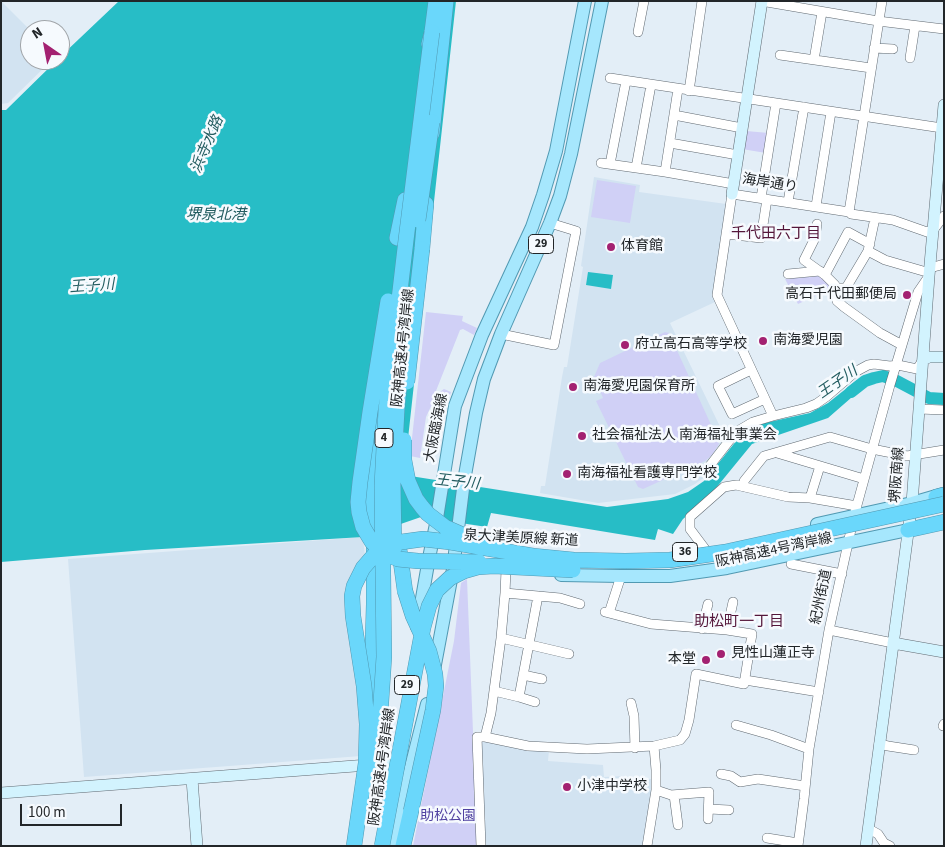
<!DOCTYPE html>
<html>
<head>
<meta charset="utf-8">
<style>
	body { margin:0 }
	#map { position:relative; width:945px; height:847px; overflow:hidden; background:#e3eef7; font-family:"Source Sans 3",sans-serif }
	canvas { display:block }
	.frame { position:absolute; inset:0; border:2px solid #222629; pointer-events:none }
	.north { position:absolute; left:20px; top:20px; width:50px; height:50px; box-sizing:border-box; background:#f6fafe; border:1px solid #a1a5a9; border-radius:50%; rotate:327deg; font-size:14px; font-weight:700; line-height:20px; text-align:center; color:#222629 }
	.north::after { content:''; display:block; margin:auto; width:18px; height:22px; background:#a32171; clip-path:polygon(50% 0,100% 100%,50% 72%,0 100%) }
	.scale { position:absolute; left:20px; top:804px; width:102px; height:22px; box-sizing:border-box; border:2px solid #222629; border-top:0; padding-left:6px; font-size:15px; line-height:18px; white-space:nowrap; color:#222629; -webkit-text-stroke:4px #f6fafe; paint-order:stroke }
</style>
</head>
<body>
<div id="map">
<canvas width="945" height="847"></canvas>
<div class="frame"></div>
<div class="north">N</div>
<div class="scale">100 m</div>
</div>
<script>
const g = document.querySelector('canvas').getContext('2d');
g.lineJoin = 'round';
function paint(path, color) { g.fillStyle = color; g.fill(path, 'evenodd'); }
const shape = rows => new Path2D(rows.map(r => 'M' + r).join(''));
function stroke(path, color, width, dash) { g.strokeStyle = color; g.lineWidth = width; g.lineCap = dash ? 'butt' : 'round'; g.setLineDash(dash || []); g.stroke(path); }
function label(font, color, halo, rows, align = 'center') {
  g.font = font + ' "Source Sans 3","Noto Sans JP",sans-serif'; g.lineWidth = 5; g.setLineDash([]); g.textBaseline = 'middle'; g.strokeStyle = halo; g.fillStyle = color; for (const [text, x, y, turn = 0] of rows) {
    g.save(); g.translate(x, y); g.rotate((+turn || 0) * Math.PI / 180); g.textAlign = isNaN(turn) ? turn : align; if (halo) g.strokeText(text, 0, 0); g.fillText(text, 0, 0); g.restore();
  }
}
const built = shape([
	[1,1,30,30,30,60,52,60,8,103,1,104],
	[594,177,640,185,639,192,726,204,713,297,715,302,670,323,726,439,706,463,708,472,706,476,695,484,675,494,598,503,540,493,541,486,545,486,562,377,564,367,567,367,583,267,581,266],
	[363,537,365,557,356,566,358,676,361,756,84,777,68,559],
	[483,740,549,750,548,761,603,765,604,777,623,776,623,780,652,779,653,794,645,846,483,846,479,743]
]);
const green = shape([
	[746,131,769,133,766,153,742,149],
	[597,180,636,186,630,223,591,217],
	[818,276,821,277,830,286,830,289,798,304,785,279],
	[426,312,463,316,462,321,477,328,474,335,463,329,460,330,434,396,444,389,451,392,450,395,444,393,433,402,426,417,420,458,410,456],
	[665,332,669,333,718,440,719,444,712,455,705,461,643,489,638,487,596,401,603,398,594,377,600,363],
	[467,579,473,732,478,846,413,846,454,641,461,583]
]);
const water = shape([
	[119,1,456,1,404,475,607,507,668,499,688,492,704,481,741,435,749,429,760,424,810,413,828,403,857,380,867,384,828,418,752,444,707,499,683,519,673,534,658,529,655,540,491,513,487,527,421,517,363,537,145,550,1,562,1,110,6,110,57,60,60,60,60,57],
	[588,272,613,275,611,289,586,285]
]);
const river = shape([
	[851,392,865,381,874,378,883,376,895,380,929,398,944,399]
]);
const street = shape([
	[761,1,878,21,944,29],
	[638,32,644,1],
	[874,48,893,49],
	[780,55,871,68],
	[910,58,915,26],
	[814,60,822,12],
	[610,78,942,128],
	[689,91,702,1],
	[674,115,742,128],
	[670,143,738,155],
	[601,163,665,172,734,184],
	[610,164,626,81],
	[636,168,651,85],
	[665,172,678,89],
	[761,198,776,103],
	[788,202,804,107],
	[816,206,831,112],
	[849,212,882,1],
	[817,224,815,238,804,260,825,275,835,285,836,296,837,301,844,307,880,333,902,345],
	[726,234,761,238,767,199],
	[868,251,885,260,923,271],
	[930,268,944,264],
	[788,274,820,271],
	[825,275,848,232,870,244],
	[835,288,846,288,868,251,875,218],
	[501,334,554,345,576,231,550,223],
	[751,370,718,386,732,414,765,399],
	[919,409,944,410],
	[773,416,717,295,732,194,849,212,851,214,893,220,927,232,934,229,944,216],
	[777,453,864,479],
	[708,468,736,432,753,422,773,416,806,408,816,404,826,397,855,372,868,365,874,364,890,366,898,365,917,369,923,360],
	[744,487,744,481,764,456,830,437,872,449,907,456,944,450],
	[810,498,820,466],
	[705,549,690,529,690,517,724,487,736,485,788,497,810,498,857,506],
	[791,564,842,574],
	[505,593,560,598,580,604],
	[609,613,621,576],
	[702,629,708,604],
	[727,630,733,602],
	[829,630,893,643],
	[501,638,569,654],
	[523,675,542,679],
	[745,680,819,692],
	[494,691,519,697,538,596],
	[519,697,535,702],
	[631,703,634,716,635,748],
	[736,725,771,735,809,749],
	[943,726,944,724],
	[485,737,491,713,501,638,505,593,506,570],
	[879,744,888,746,914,750],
	[721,774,731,776,740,782,758,779,805,786],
	[656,790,671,795,709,792,708,819],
	[674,795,678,825],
	[709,809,729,810],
	[869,829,878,834,884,843,890,846],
	[767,838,798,843],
	[481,846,477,737,485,737,528,746,587,749,654,746,680,740,685,734,689,720,696,674,744,684,752,634,727,630,651,624,605,612],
	[647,846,656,790,656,770,654,746],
	[798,846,804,799,809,749,829,630,854,516,890,385,918,292,929,276]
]);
const secondary = shape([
	[732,194,762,1],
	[923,360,929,357,944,357],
	[893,643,944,652],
	[192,779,197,846],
	[1,793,302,770,368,765,392,765],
	[866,846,912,503,929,276,944,105]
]);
const primary = shape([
	[817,524,912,503,943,494],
	[561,575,621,576,670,576,727,568,908,530],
	[417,627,429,558,436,524,455,406,482,335,532,227,543,195,556,151,585,1],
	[434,670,453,569,464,481,476,413,484,379,501,334,550,223,560,196,571,154,602,1],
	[394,846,407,783,427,704]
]);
const highway = shape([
	[429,44,432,32,436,1],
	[432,133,446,1],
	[397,238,405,200],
	[422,249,426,204],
	[936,497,944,495],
	[908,530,944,522],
	[399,548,405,591],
	[371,711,374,604,374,535,372,491,375,417],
	[403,846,411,811]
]);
const highwayBridge = shape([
	[418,220,432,122],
	[388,301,370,412,360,482,358,502,359,512,363,527,372,542,378,548,391,556,398,559,418,561,479,562],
	[407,382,422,249],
	[404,440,404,460,408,481,416,499,422,507,428,514,445,527,477,541],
	[394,548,393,484,397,409,401,369],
	[405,591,413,616,429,651,435,674,436,686,433,710,411,811],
	[374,778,379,732,384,657,382,486,386,410,406,240,432,32],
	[354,846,366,763,367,724,364,686,353,616,352,596,354,586,363,568,376,553,385,547,401,542,423,539,450,542,533,556,574,560,625,561,670,560,725,552,944,504],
	[382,846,423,628,429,606,437,590,450,578,464,571,478,567,494,566,573,570]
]);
const markers = [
	[611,247,5,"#a32171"],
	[907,295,5,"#a32171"],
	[763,341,5,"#a32171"],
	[625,345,5,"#a32171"],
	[573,387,5,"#a32171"],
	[582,436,5,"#a32171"],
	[567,474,5,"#a32171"],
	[721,654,5,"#a32171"],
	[706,660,5,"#a32171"],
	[567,787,5,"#a32171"]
];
const shields = [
	[541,244,25],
	[384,438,18],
	[685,552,25],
	[407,685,25]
];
const shieldNames = [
	["29",541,244],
	["4",384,438],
	["36",685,552],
	["29",407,685]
];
const streetNames = [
	["海岸通り",770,184,9],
	["阪神高速4号湾岸線",404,348,-84],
	["大阪臨海線",437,428,-79],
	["堺阪南線",898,475,-86],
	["泉大津美原線 新道",521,539,3],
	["阪神高速4号湾岸線",774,551,-12],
	["紀州街道",822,597,-78],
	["阪神高速4号湾岸線",383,767,-82]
];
const poiNames = [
	["体育館",621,247],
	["高石千代田郵便局",897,295,"right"],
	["南海愛児園",773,341],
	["府立高石高等学校",635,345],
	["南海愛児園保育所",583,387],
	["社会福祉法人 南海福祉事業会",592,436],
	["南海福祉看護専門学校",577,474],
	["見性山蓮正寺",731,654],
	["本堂",696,660,"right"],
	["小津中学校",577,787]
];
const parkNames = [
	["助松公園",448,817]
];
const waterNames = [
	["浜寺水路",208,145,-67],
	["堺泉北港",216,216],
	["王子川",92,287,-4],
	["王子川",838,383,-35],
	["王子川",457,483,6]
];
const neighbourhoodNames = [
	["千代田六丁目",776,235],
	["助松町一丁目",739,623]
];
paint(built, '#d2e3f1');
paint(green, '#d0d0f6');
paint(water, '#27bdc6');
stroke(river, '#27bdc6', 12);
stroke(street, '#616a72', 10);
stroke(secondary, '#616a72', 12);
stroke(primary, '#5199b2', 14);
stroke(highway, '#5199b2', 16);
stroke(street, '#fff', 9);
stroke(secondary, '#d2f3fe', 11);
stroke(primary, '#a6e7fd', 12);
stroke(highway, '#6ad7fb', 15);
stroke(highwayBridge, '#5199b2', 16, []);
stroke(highwayBridge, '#6ad7fb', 15);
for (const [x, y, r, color] of markers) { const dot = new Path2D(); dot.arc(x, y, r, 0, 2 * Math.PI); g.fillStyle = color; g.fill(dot); stroke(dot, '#f6fafe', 2); }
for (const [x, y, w] of shields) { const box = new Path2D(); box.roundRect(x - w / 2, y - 9.5, w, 19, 4); g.fillStyle = '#f6fafe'; g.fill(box); stroke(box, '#222629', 1); }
label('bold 12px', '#222629', null, shieldNames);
label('14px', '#222629', '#f6fafe', streetNames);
label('14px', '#222629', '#f6fafe', poiNames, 'left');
label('14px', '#5042a1', '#f6fafe', parkNames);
label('italic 15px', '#245d61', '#f6fafe', waterNames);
label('15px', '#54163a', '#f6fafe', neighbourhoodNames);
</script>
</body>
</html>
